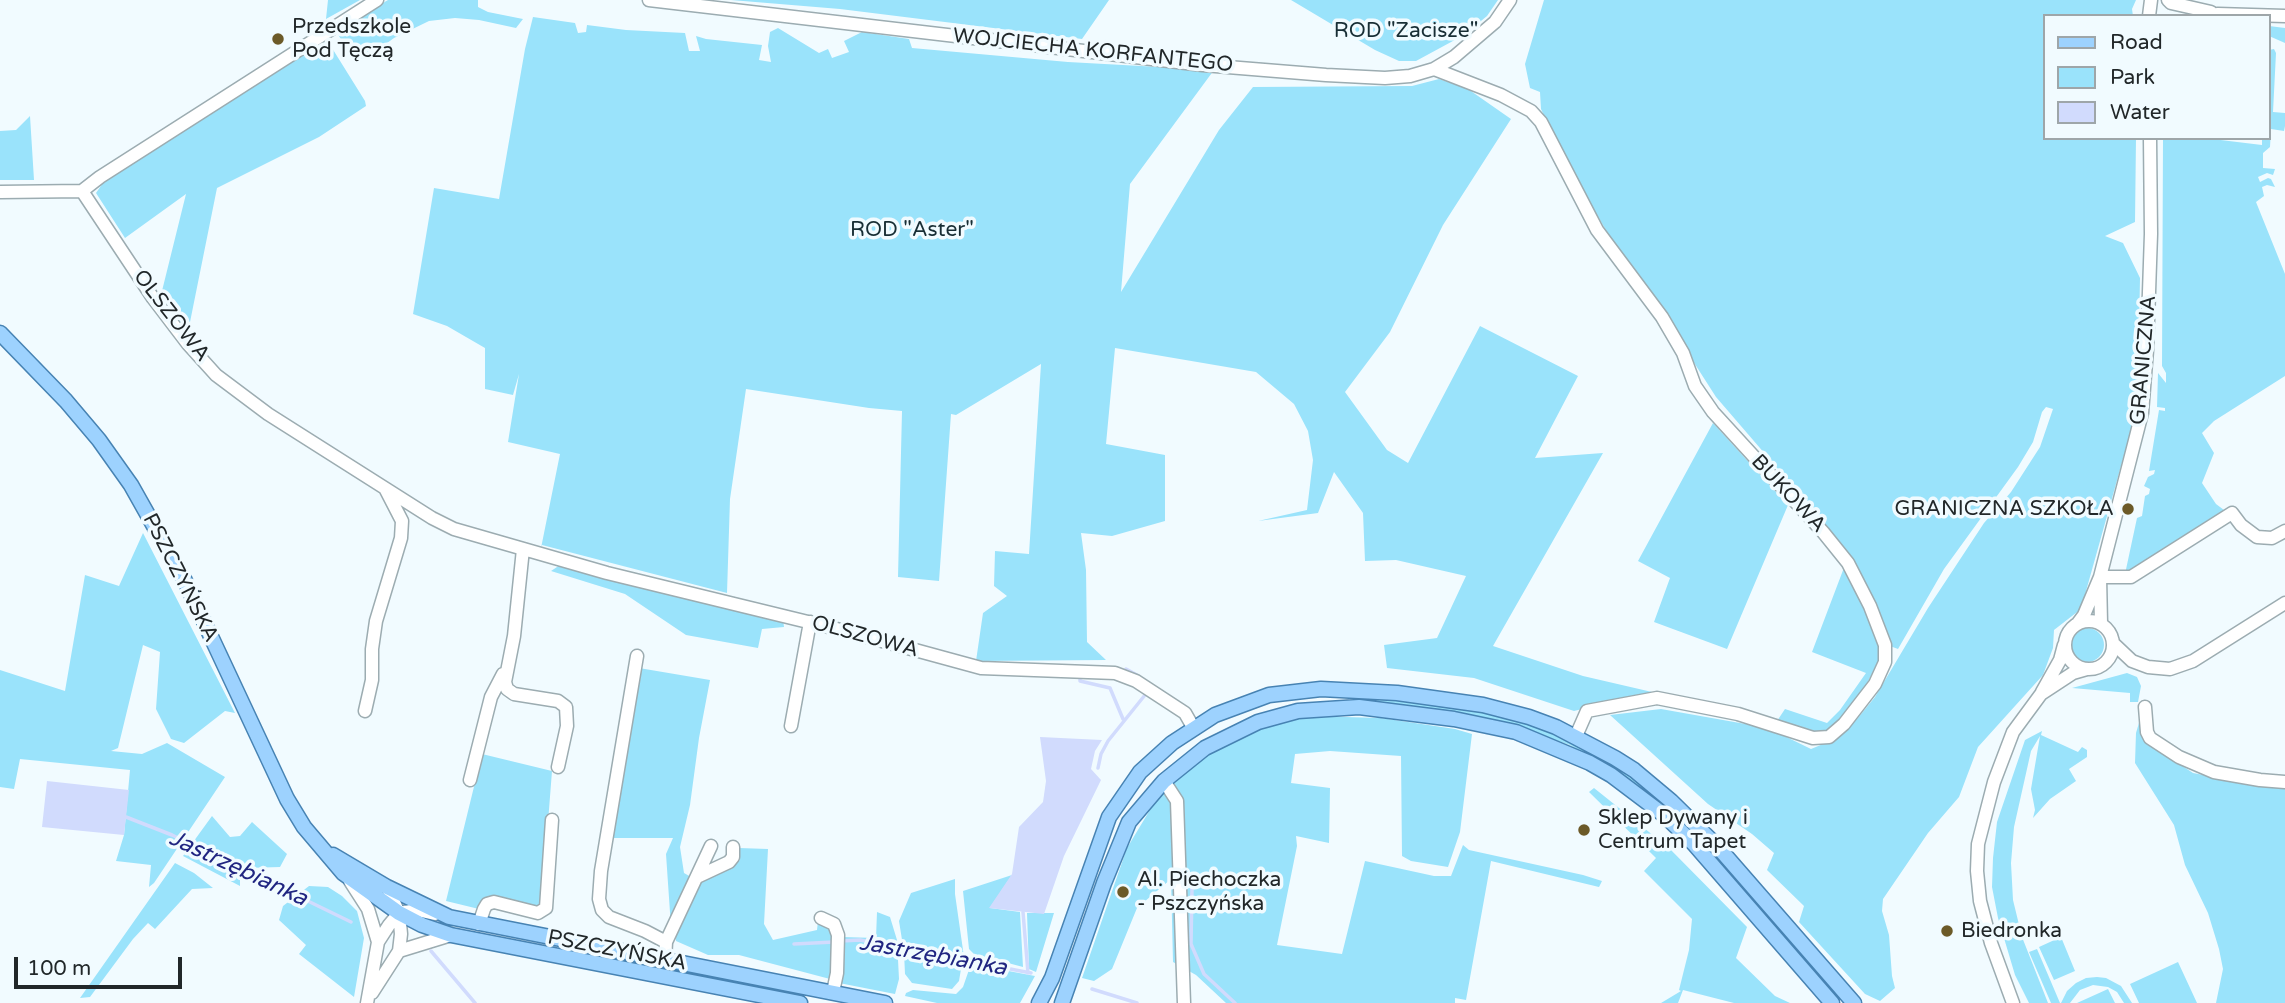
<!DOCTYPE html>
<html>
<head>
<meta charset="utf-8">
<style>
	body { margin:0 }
	#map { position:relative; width:2285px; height:1003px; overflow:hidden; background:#f1fbff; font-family:"Varela Round",sans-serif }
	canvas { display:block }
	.legend { position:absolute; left:2043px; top:14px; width:228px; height:126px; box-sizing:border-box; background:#f1fbff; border:2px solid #9ea6a9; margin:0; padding:9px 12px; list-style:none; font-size:21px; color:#212729 }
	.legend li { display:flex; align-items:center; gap:14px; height:35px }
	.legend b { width:35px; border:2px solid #9ea6a9 }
	.scale { position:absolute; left:14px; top:957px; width:168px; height:32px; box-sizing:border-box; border:4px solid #212729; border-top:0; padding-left:9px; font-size:21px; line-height:24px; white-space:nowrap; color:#212729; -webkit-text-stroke:5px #f1fbff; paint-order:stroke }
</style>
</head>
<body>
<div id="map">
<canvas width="2285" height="1003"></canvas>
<ul class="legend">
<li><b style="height:9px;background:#9dd2fe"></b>Road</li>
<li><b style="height:19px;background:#9ae3fb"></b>Park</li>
<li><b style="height:19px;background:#d1dbfd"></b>Water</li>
</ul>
<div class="scale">100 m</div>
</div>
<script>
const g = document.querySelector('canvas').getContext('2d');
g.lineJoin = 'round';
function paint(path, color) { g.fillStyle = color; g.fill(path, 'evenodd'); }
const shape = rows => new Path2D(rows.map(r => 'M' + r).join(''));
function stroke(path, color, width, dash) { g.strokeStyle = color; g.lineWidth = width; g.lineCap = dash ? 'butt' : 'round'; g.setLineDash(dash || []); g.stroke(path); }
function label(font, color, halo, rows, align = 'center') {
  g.font = font + ' "Varela Round",sans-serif'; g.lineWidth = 7; g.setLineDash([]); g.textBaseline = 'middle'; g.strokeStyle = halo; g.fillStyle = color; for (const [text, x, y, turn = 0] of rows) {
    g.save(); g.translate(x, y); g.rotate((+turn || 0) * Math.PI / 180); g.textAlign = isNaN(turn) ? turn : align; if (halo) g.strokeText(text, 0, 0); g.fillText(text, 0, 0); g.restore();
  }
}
const green = shape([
	[328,0,360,0,326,19],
	[388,0,478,0,478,7,488,12,523,19,516,28,479,20,455,18,429,21,394,38,376,51,355,63,336,31],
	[731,0,1109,0,1082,39,840,9],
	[1291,0,1498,0,1487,16,1464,35,1416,61,1399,61,1375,50],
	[1544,0,2136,0,2132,9,2133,16,2045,16,2045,138,2136,138,2135,222,2105,236,2123,243,2140,278,2138,388,2133,423,2081,609,2054,630,2053,648,2043,675,1978,747,1959,797,1928,833,1883,899,1882,911,1889,935,1892,976,1895,988,1880,1001,1865,994,1799,922,1804,906,1767,870,1774,853,1752,834,1708,804,1610,715,1661,709,1768,728,1811,749,1828,742,1857,719,1875,697,1928,608,1984,523,2011,492,2040,447,2053,409,2046,407,2042,412,2033,442,2018,467,1944,569,1898,649,1890,646,1812,509,1792,489,1778,469,1716,397,1634,269,1607,232,1566,162,1541,109,1540,92,1530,88,1525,64],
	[533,17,575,23,578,33,586,32,587,25,626,30,685,33,689,51,700,51,696,36,706,39,762,45,759,60,771,62,768,46,770,32,778,28,819,53,828,49,832,58,849,52,844,41,862,32,909,39,912,48,1068,62,1214,70,1130,184,1121,292,1219,130,1253,87,1412,86,1439,79,1468,89,1511,119,1443,225,1390,332,1345,392,1387,450,1408,463,1480,326,1578,376,1535,458,1603,453,1493,646,1583,676,1652,692,1574,711,1474,678,1387,668,1384,645,1437,638,1466,576,1396,560,1365,561,1363,513,1334,472,1318,513,1258,521,1307,510,1313,460,1308,431,1294,404,1256,372,1115,348,1106,444,1165,455,1165,521,1112,536,1081,533,1086,570,1087,642,1106,660,976,661,983,613,1007,596,994,586,995,551,1029,554,1041,364,956,415,951,414,939,581,898,577,902,411,869,408,746,389,730,499,727,593,542,545,541,548,560,454,508,442,519,374,513,395,485,389,485,348,447,326,413,314,434,188,499,199,525,49],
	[2269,26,2285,28,2285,43,2269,36],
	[327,40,365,101,366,106,319,137,217,188,188,332,160,299,186,194,125,238,96,193,107,177],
	[2274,49,2276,53,2273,112,2285,113,2285,126,2284,131,2271,129,2270,147,2263,153,2263,168,2275,169,2273,175,2267,173,2258,177,2260,182,2268,178,2271,179,2275,187,2267,185,2262,187,2264,196,2256,202,2285,274,2285,376,2214,421,2202,433,2214,453,2202,483,2216,504,2224,510,2220,517,2125,574,2137,518,2142,516,2145,496,2149,494,2150,489,2144,486,2148,477,2154,474,2155,470,2149,471,2159,410,2165,411,2165,408,2157,407,2158,373,2166,383,2166,373,2162,366,2163,139,2204,138,2262,145,2262,138,2269,138,2269,50],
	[30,116,34,180,0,180,0,131,16,130],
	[1713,423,1788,505,1727,649,1654,622,1670,578,1638,561],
	[143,533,235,713,225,711,184,743,171,739,156,709,160,652,143,645,118,748,111,751,142,754,167,743,225,777,154,883,149,887,151,865,116,861,124,835,130,770,20,759,14,789,0,787,0,670,65,691,85,575,119,586],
	[560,565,783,619,784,627,762,629,758,648,686,635,625,594,551,571],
	[1845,565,1853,577,1878,641,1880,657,1859,700,1828,733,1814,735,1777,721,1785,709,1827,723,1840,710,1866,673,1812,652],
	'2070 645a17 17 0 1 1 34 0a17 17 0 1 1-34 0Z',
	[639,668,710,680,699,738,690,805,680,847,684,873,691,877,671,927,666,854,673,838,611,838],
	[2127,673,2137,677,2141,686,2138,702,2130,702,2130,693,2072,688],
	[1376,697,1484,711,1539,726,1601,755,1665,800,1800,948,1798,955,1716,862,1663,805,1622,774,1570,745,1497,720,1378,703],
	[1309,716,1381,718,1455,729,1472,734,1460,832,1448,867,1411,861,1402,856,1401,756,1330,751,1295,754,1291,783,1330,788,1329,843,1296,836,1297,846,1277,945,1342,954,1365,861,1434,876,1451,876,1463,845,1469,850,1583,875,1602,881,1599,887,1491,861,1466,1000,1455,998,1455,1003,1226,1003,1196,975,1173,962,1171,879,1137,908,1112,969,1094,981,1082,978,1127,848,1162,790,1214,750,1281,718],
	[2141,716,2163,753,2193,773,2219,778,2285,786,2285,1003,2216,1003,2223,969,2219,949,2208,913,2185,865,2174,825,2135,763,2136,733],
	[2042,731,2041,735,2078,752,2082,747,2087,750,2087,757,2069,769,2076,781,2050,799,2033,818,2035,810,2031,789,2040,736,2031,751,2014,827,2011,863,2013,900,2022,937,2048,1003,2029,1003,2015,975,1998,918,1992,887,1993,858,1997,822,2025,740],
	[482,754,552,771,542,899,538,907,490,899,479,909,446,901],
	[1594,788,1669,848,1747,927,1736,958,1775,996,1790,1003,1734,1003,1683,990,1678,1003,1661,1003,1681,991,1679,990,1689,950,1692,919,1644,871,1656,858,1589,792],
	[212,816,230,837,240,836,252,822,287,854,280,867,247,868,240,877,240,886,183,856],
	[739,848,768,849,764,924,773,940,817,930,818,921,829,928,832,933,830,979,739,955,708,955,676,941,675,934,701,880,740,860],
	[175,863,194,873,213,888,192,889,155,929,148,923,133,939,90,997,80,998],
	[1012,875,990,908,1020,912,1023,967,974,954,969,949,963,891],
	[955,879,955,894,964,957,903,946,899,921,911,893],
	[309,886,328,887,342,896,357,911,364,938,354,997,299,954,306,945,279,920,283,906],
	[877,912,890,917,897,940,899,979,895,994,839,983,843,937,876,938],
	[1027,913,1054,913,1036,972,1029,969],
	[2061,937,2075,971,2054,980,2039,947],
	[2037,949,2060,1003,2051,1003,2029,952],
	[904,952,962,963,959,981,952,989,912,983,905,974],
	[2178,962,2197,1003,2139,1003,2130,984],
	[971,964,1035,976,1020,1003,937,1003,905,996,906,993,913,990,956,994,963,987],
	[2097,977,2106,978,2121,986,2132,1003,2124,1003,2117,992,2108,987,2093,985,2080,990,2070,1003,2061,1003,2067,991,2076,983,2086,978],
	[2108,989,2115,1003,2077,1003]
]);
const water = shape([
	[1040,737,1102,740,1095,751,1091,769,1101,780,1064,856,1044,914,989,908,1012,874,1019,827,1043,802,1046,781],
	[47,781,129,790,124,835,42,827]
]);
const stream = shape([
	[1126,669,1137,675],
	[1080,678,1080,681,1110,688,1123,719],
	[1098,768,1101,754,1108,741,1145,695],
	[126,817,172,835,351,922],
	[1192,889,1191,944,1204,974,1235,1003],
	[1023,912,1028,973],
	[841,941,860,940,1031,973],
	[794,944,834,942],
	[431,951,475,1003],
	[1092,989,1137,1003]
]);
const minor = shape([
	[649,0,1203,65,1326,75,1385,78,1410,76,1434,69,1454,57,1495,22,1510,0],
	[2168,0,2171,3,2211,12],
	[2149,16,2151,0],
	[2202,16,2218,14,2285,16],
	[1434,69,1501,95,1531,111,1541,122,1597,230,1662,317,1683,353,1695,386,1713,412,1823,532,1848,563,1870,606,1885,645,1885,662,1875,684,1844,724,1829,737,1813,738,1738,714,1657,698,1587,711,1576,736],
	[82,191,153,298,188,344,216,375,268,414,432,518,454,529,607,573,849,632,981,668,1115,673,1136,681,1185,713,1193,727],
	[0,192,82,191,100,177,377,0],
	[523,549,514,636,505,682,507,689,514,694,558,701,566,707,567,726,558,767],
	'2065 645a24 24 0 1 1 48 0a24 24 0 1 1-48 0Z',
	[2078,623,2084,615,2100,577,2142,413,2147,350,2151,234,2150,138],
	[2101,623,2100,577,2131,577,2232,513,2241,525,2257,537,2272,538,2285,531],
	[2114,644,2132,661,2148,667,2170,669,2193,661,2285,603],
	[637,656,601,871,599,899,602,910,609,917,645,931,666,942,665,960],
	[2042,692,2060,660,2064,645],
	[2145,707,2147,732,2150,738,2179,757,2214,772,2260,780,2285,782],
	[365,711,372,680,372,649,376,621,401,538,402,521,386,490],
	[791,726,810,622],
	[470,780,491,697,503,674],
	[1164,781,1177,801,1184,1003],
	[697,877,729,862,733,857,733,847],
	[350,881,368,909,378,942],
	[821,918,834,924,838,935,837,973,833,992],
	[479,924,484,909,487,904,494,902,538,913,546,908,552,820],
	[666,942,711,846],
	[399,951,451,935],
	[372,993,399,951,401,934,399,913,387,887],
	[367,1003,378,942,389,925,399,913,417,910,435,914],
	[2013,1003,1991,943,1980,901,1977,871,1978,844,1994,782,2013,732,2041,694,2073,673,2087,669]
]);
const major = shape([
	[0,333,66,401,99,440,131,485,185,581,287,799,304,827,343,873,399,913,422,925,451,935,800,1003],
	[333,855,387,887,449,917,885,1003],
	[1039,1003,1052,978,1109,817,1140,772,1172,743,1215,715,1269,695,1321,689,1397,693,1483,705,1529,717,1556,727,1615,758,1634,770,1671,801,1718,847,1854,1003],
	[1062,1003,1104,883,1129,822,1164,781,1205,748,1258,722,1298,711,1359,707,1454,719,1516,732,1590,763,1611,775,1664,815,1694,844,1832,1003]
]);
const markers = [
	[278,39,7,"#6c5a28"],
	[2128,509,7,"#6c5a28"],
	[1584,830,7,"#6c5a28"],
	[1123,892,7,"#6c5a28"],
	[1947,931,7,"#6c5a28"]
];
const poiNames = [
	["Przedszkole",292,27],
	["Pod Tęczą",292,51],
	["GRANICZNA SZKOŁA",2114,509,"right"],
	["Sklep Dywany i",1598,818],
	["Centrum Tapet",1598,842],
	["Al. Piechoczka",1137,880],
	["- Pszczyńska",1137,904],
	["Biedronka",1961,931]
];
const parkNames = [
	["ROD \"Zacisze\"",1406,31],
	["ROD \"Aster\"",912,230]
];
const streetNames = [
	["WOJCIECHA KORFANTEGO",1093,51,6],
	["OLSZOWA",171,316,52],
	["GRANICZNA",2144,360,-85],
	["BUKOWA",1788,494,47],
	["PSZCZYŃSKA",180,578,63],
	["OLSZOWA",865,637,15],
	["PSZCZYŃSKA",617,951,11]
];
const waterNames = [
	["Jastrzębianka",238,869,25],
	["Jastrzębianka",933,956,10]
];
paint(green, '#9ae3fb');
paint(water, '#d1dbfd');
stroke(stream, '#d1dbfd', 3.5);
stroke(minor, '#9cacb1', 15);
stroke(major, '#4783b3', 17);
stroke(minor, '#fff', 12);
stroke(major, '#9dd2fe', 14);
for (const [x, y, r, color] of markers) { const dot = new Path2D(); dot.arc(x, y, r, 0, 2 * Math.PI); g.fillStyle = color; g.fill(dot); stroke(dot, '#f1fbff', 2.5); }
label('21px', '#212729', '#f1fbff', poiNames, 'left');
label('21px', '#182e35', '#f1fbff', parkNames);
label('21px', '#212729', '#f1fbff', streetNames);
label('italic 23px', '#202581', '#f1fbff', waterNames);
</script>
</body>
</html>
